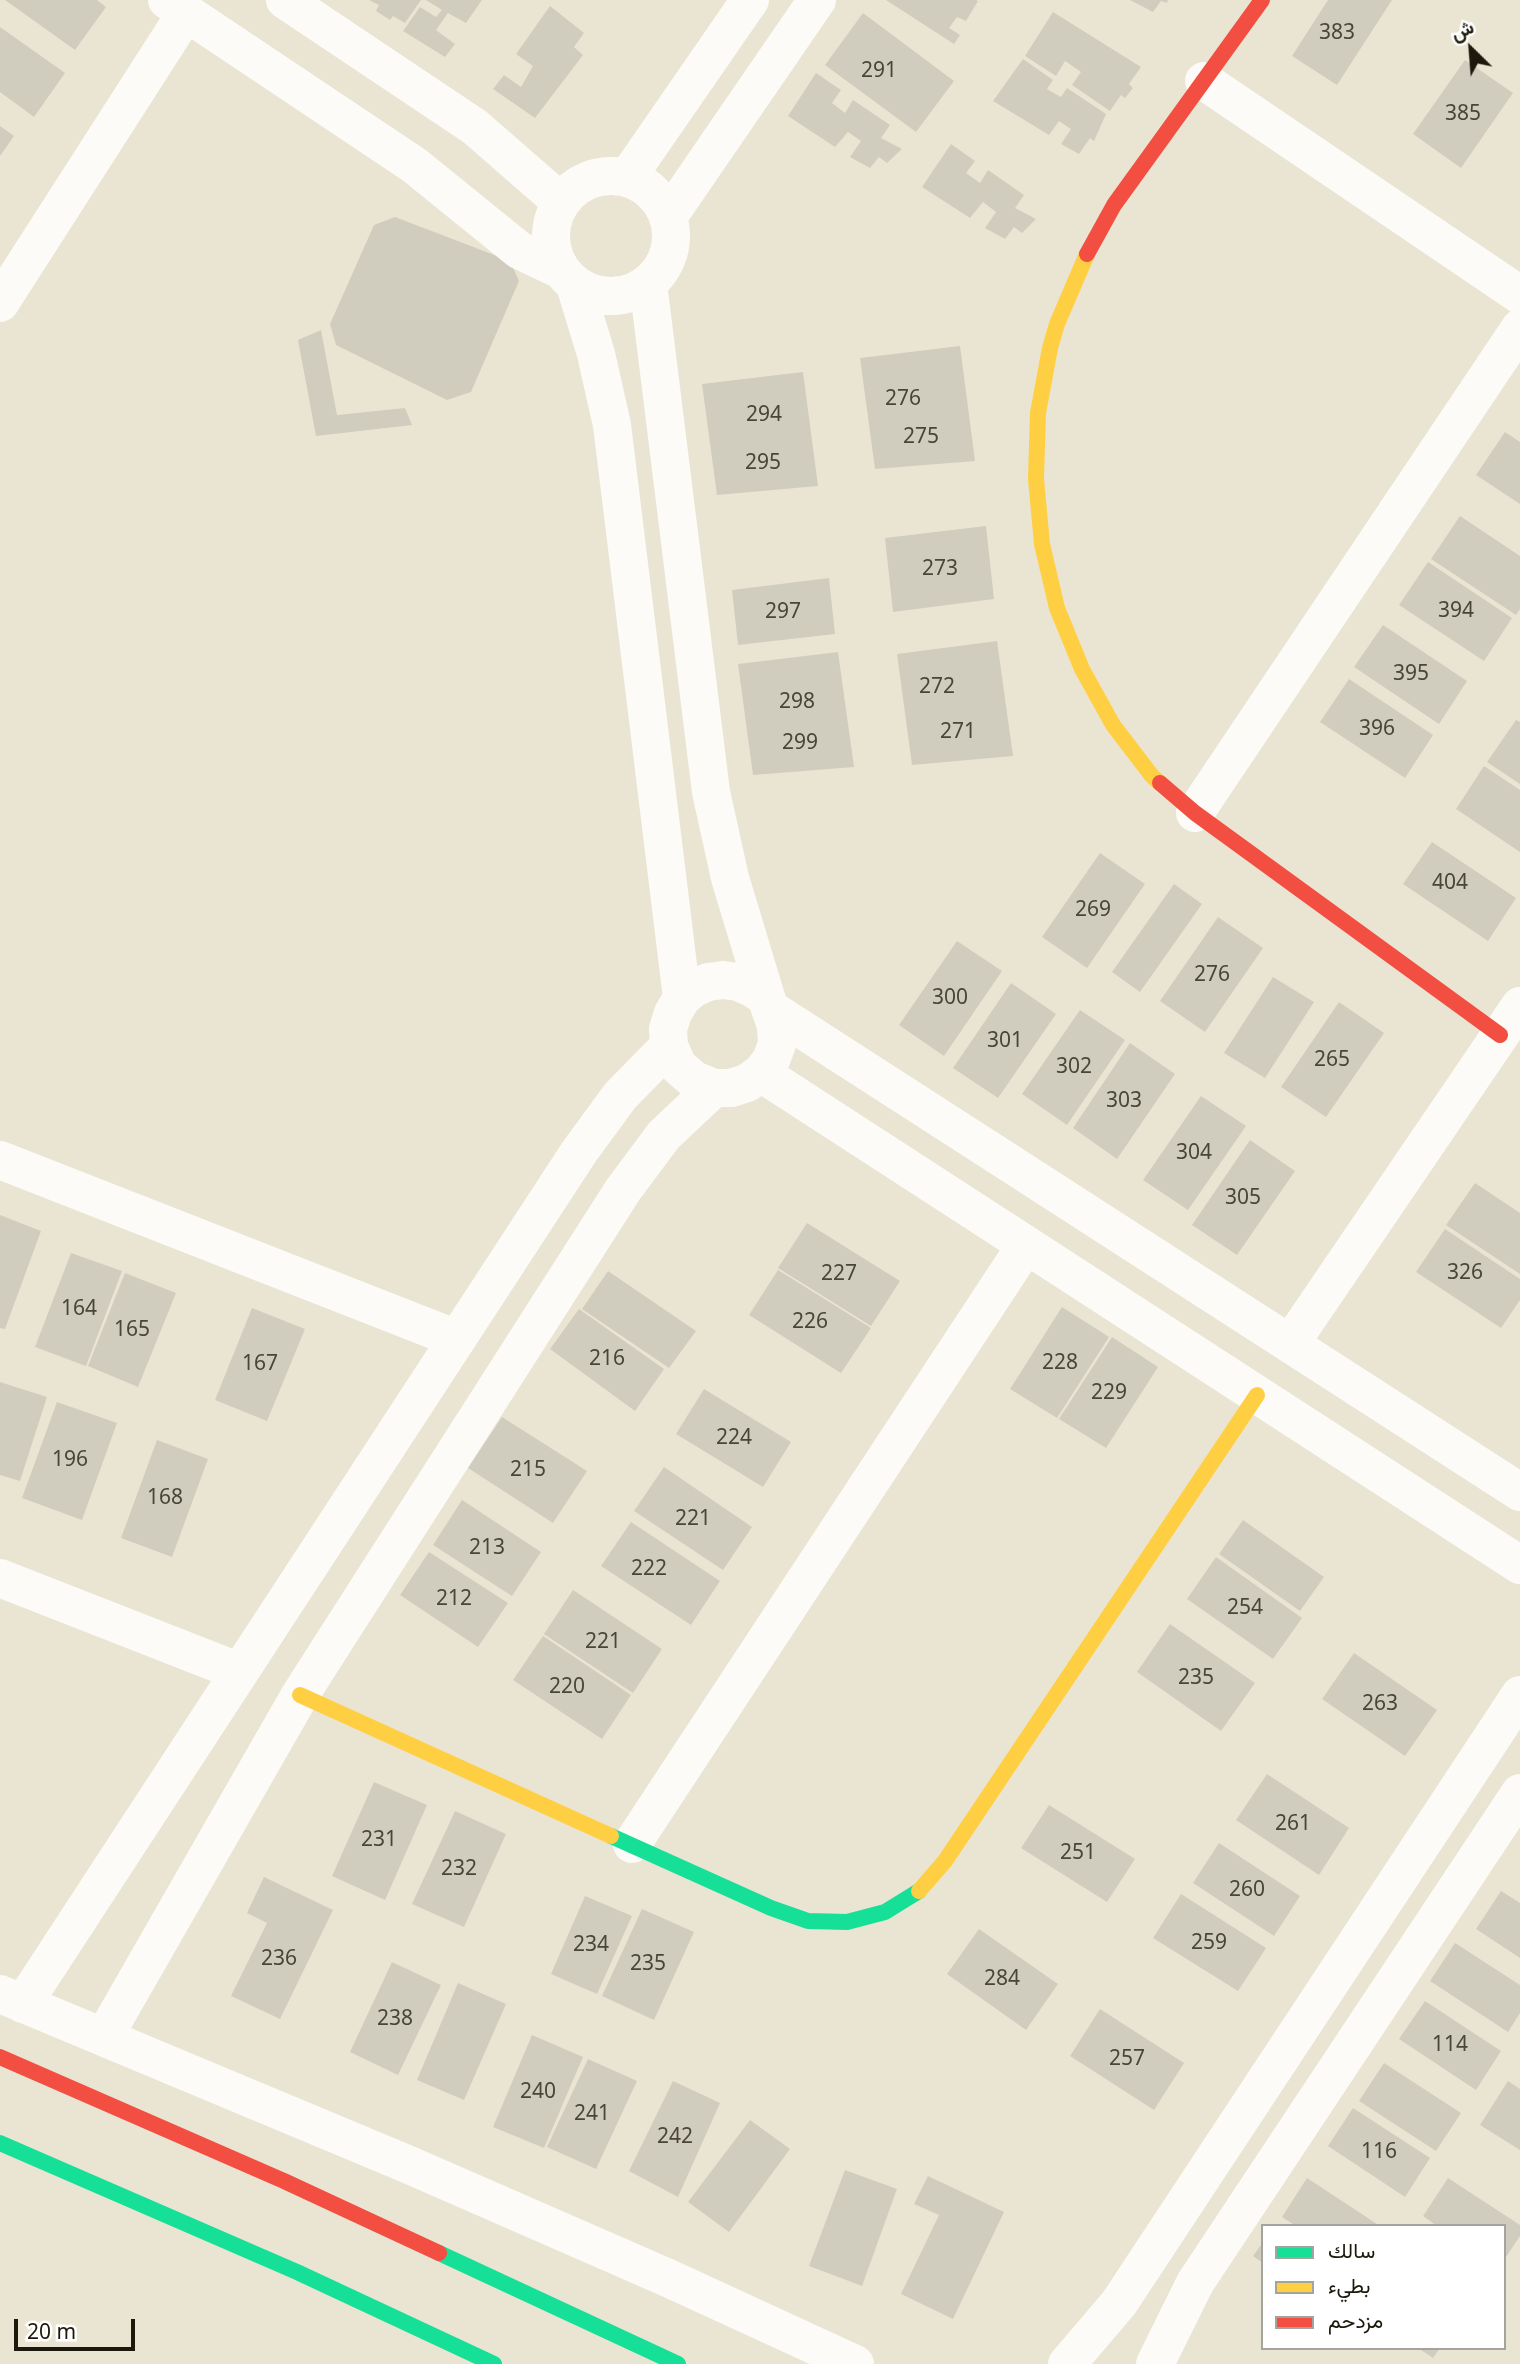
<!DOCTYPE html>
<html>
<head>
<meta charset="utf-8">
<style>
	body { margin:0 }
	#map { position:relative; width:1520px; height:2364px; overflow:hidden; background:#eae5d2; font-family:"Noto Sans",Vazirmatn,sans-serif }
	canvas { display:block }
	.legend { position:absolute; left:1261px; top:2224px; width:245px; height:126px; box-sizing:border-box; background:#fff; border:2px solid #a4a39e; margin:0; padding:9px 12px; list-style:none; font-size:21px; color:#1c190c }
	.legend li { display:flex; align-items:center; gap:14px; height:35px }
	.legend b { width:35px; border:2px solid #a4a39e }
	.north { position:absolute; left:1436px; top:14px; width:70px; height:70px; -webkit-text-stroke:5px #fff; paint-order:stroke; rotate:335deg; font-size:19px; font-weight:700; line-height:28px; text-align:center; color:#1c190c }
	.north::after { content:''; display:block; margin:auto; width:24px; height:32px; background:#1c190c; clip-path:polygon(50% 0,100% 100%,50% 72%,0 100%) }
	.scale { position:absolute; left:14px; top:2319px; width:121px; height:32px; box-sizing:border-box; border:4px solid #1c190c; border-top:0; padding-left:9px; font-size:21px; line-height:24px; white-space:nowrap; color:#1c190c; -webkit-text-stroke:5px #fff; paint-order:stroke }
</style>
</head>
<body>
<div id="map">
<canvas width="1520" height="2364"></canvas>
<ul class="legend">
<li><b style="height:9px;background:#16e098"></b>سالك</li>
<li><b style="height:9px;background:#ffcf43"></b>بطيء</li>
<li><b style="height:9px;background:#f24e42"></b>مزدحم</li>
</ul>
<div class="north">ش</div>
<div class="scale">20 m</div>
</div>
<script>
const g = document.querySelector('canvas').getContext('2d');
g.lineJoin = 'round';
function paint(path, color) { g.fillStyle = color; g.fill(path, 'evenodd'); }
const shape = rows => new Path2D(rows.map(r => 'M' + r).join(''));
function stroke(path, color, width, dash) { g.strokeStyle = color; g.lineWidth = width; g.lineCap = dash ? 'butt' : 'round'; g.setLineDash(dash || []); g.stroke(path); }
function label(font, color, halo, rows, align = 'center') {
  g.font = font + ' "Noto Sans",sans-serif'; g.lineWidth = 5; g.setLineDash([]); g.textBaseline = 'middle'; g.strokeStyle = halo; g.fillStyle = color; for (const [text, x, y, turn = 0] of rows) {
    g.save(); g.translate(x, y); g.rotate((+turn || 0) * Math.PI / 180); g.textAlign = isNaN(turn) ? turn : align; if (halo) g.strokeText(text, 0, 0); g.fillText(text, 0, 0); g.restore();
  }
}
const building = shape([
	[5,0,97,0,106,7,75,50],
	[369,0,421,0,405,23,393,16,390,20,376,11,379,5],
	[426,0,482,0,466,23,448,13,436,30,455,44,445,57,403,31,420,7,436,17,442,10],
	[886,0,976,0,978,1,966,21,957,17,949,28,960,35,954,44],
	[1130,0,1168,0,1167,3,1161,1,1153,12],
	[1328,0,1392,0,1337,85,1292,56],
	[550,6,584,33,574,47,583,55,535,118,493,89,504,75,521,87,533,66,516,54],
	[1053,12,1141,67,1129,84,1133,88,1125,98,1121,95,1110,111,1072,85,1081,72,1065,61,1056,76,1025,56],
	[863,13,954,81,916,132,825,65],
	[0,27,65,73,34,117,0,92],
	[1023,59,1053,80,1047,89,1061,97,1067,88,1106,114,1094,141,1090,138,1079,154,1061,144,1071,129,1059,121,1049,135,993,101],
	[1465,60,1513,93,1461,168,1413,134],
	[816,73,841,90,832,103,845,113,853,100,890,125,881,138,902,149,887,163,879,157,870,168,850,157,861,141,848,132,835,147,788,116],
	[0,126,14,136,0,156],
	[951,144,975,161,966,173,980,183,988,170,1024,195,1015,208,1036,219,1022,233,1014,227,1005,239,985,228,996,212,983,202,970,218,922,187],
	[395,217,510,261,519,281,471,392,447,400,336,345,330,324,374,225],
	[321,330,337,415,405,408,412,425,316,436,298,340],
	[960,346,975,461,875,469,860,358],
	[803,372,818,486,717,495,702,384],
	[1505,432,1520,442,1520,504,1476,475],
	[1460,516,1520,556,1520,609,1516,615,1431,559],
	[986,526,994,599,893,612,885,538],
	[1428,562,1512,618,1484,661,1399,605],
	[829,578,835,634,738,645,732,590],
	[1383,625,1467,681,1439,724,1354,667],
	[997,641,1013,756,912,765,897,654],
	[838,652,854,767,753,775,738,664],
	[1349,679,1433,735,1405,778,1320,722],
	[1516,720,1520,722,1520,784,1487,762],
	[1484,766,1520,790,1520,852,1456,809],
	[1432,842,1516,898,1488,941,1403,884],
	[1100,853,1145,884,1087,968,1042,937],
	[1174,884,1202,904,1140,992,1112,972],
	[1218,917,1263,948,1205,1032,1160,1001],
	[957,941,1002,971,944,1056,899,1025],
	[1273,977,1314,1002,1265,1078,1224,1053],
	[1011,983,1056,1014,998,1098,953,1068],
	[1339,1002,1384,1033,1326,1117,1281,1087],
	[1080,1010,1125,1040,1067,1125,1022,1094],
	[1130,1043,1175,1074,1117,1159,1073,1128],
	[1201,1096,1246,1126,1188,1210,1143,1180],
	[1250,1140,1295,1171,1237,1255,1192,1225],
	[1475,1183,1520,1213,1520,1274,1446,1225],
	[0,1215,41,1231,5,1329,0,1328],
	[807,1223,900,1281,871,1326,778,1268],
	[1445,1229,1520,1279,1520,1300,1501,1328,1416,1272],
	[71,1253,122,1271,86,1366,35,1347],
	[778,1270,871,1328,841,1373,749,1315],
	[608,1271,696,1331,669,1368,582,1309],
	[125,1273,176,1293,138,1387,88,1366],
	[1062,1307,1109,1337,1057,1418,1010,1389],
	[252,1308,305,1329,267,1421,215,1400],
	[579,1309,664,1369,635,1411,550,1349],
	[1112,1337,1158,1367,1106,1448,1059,1419],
	[0,1382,47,1397,20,1481,0,1475],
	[704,1389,791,1442,763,1487,676,1434],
	[57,1402,117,1423,82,1520,22,1498],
	[502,1417,587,1471,553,1523,468,1468],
	[157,1440,208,1459,172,1557,121,1538],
	[664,1467,752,1527,723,1570,634,1511],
	[462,1500,541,1552,512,1596,433,1545],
	[1243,1520,1324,1577,1300,1611,1219,1554],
	[631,1522,720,1581,691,1625,601,1566],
	[429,1552,508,1603,478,1647,400,1595],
	[1216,1557,1302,1618,1273,1659,1187,1599],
	[573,1590,662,1649,633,1693,544,1634],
	[1170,1624,1255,1683,1221,1731,1137,1672],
	[543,1636,631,1695,602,1739,513,1680],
	[1354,1653,1437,1710,1405,1756,1322,1699],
	[1267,1774,1349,1828,1319,1875,1236,1820],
	[374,1782,427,1805,385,1900,332,1876],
	[1049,1805,1135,1859,1107,1902,1021,1848],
	[455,1811,506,1834,464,1927,412,1904],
	[1219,1843,1300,1896,1274,1936,1193,1883],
	[264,1877,333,1910,280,2019,231,1996,267,1923,247,1913],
	[1501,1891,1520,1903,1520,1958,1476,1929],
	[1181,1894,1266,1948,1238,1991,1153,1938],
	[585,1896,632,1916,597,1994,551,1974],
	[642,1909,694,1932,654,2020,602,1996],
	[979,1929,1058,1984,1026,2030,947,1974],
	[1455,1943,1520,1985,1520,2013,1508,2032,1430,1981],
	[392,1962,441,1985,398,2075,350,2052],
	[458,1983,506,2004,464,2100,417,2080],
	[1425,2001,1501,2051,1476,2090,1399,2039],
	[1100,2009,1184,2063,1154,2110,1070,2056],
	[532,2035,583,2057,544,2148,493,2127],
	[588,2059,637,2081,596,2169,547,2147],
	[1384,2063,1461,2113,1436,2151,1359,2101],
	[673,2081,720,2103,678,2197,629,2171],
	[1508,2081,1520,2089,1520,2150,1480,2125],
	[1353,2108,1430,2158,1405,2197,1328,2146],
	[750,2120,790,2149,729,2232,688,2202],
	[845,2170,897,2189,862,2286,809,2266],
	[928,2176,1004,2212,953,2319,901,2294,939,2215,914,2204],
	[1307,2178,1380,2226,1296,2226,1282,2217],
	[1448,2178,1520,2225,1520,2236,1504,2260,1504,2226,1437,2226,1423,2216],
	[1263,2242,1263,2263,1253,2256],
	[1418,2348,1440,2348,1433,2358]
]);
const street = shape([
	[167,0,414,165,519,250,561,270],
	[285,0,475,127,561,202],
	[1204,81,1520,295],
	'551 236a60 60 0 1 1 120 0a60 60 0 1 1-120 0Z',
	[627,178,750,0],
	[668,217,817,0],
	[648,283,711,792,730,878,766,997],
	[575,285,596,354,612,425,682,998],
	[0,303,186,13],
	[1195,813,1520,328],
	[723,980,738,982,752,988,766,997,776,1026,777,1044,771,1060,761,1073,747,1083,731,1088,714,1088,694,1080,678,1066,669,1046,668,1029,673,1013,682,998,694,988,708,982,723,980],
	[772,1010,1520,1492],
	[761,1073,1520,1565],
	[0,1160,457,1339],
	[1290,1344,1520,1006],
	[0,1578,240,1672],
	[632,1844,1026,1245],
	[0,1994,407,2164,668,2278,855,2364],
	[23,2004,579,1152,620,1096,669,1046],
	[104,2037,300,1695,623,1190,664,1135,714,1088],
	[1067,2364,1119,2303,1520,1695],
	[1155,2364,1195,2283,1520,1793]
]);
const fast = shape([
	[611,1836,771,1908,808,1921,847,1922,885,1912,919,1891],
	[0,2143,297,2272,494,2364],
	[439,2253,678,2364]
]);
const slow = shape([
	[1087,254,1057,324,1050,348,1038,413,1036,479,1042,544,1057,608,1082,669,1113,725,1152,776,1160,783],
	[300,1695,611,1836],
	[919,1891,945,1861,1257,1395]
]);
const jam = shape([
	[1087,254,1114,205,1262,0],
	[1160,783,1195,813,1500,1035],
	[0,2057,284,2181,439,2253]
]);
const numberNames = [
	["383",1337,33],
	["291",879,71],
	["385",1463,114],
	["276",903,399],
	["294",764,415],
	["275",921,437],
	["295",763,463],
	["273",940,569],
	["394",1456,611],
	["297",783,612],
	["395",1411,674],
	["272",937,687],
	["298",797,702],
	["396",1377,729],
	["271",958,732],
	["299",800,743],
	["404",1450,883],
	["269",1093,910],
	["276",1212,975],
	["300",950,998],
	["301",1005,1041],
	["265",1332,1060],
	["302",1074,1067],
	["303",1124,1101],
	["304",1194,1153],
	["305",1243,1198],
	["326",1465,1273],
	["227",839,1274],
	["164",79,1309],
	["226",810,1322],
	["165",132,1330],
	["216",607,1359],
	["228",1060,1363],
	["167",260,1364],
	["229",1109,1393],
	["224",734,1438],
	["196",70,1460],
	["215",528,1470],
	["168",165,1498],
	["221",693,1519],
	["213",487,1548],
	["222",649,1569],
	["212",454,1599],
	["254",1245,1608],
	["221",603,1642],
	["235",1196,1678],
	["220",567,1687],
	["263",1380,1704],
	["261",1293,1824],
	["231",379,1840],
	["251",1078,1853],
	["232",459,1869],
	["260",1247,1890],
	["259",1209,1943],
	["234",591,1945],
	["236",279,1959],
	["235",648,1964],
	["284",1002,1979],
	["238",395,2019],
	["114",1450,2045],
	["257",1127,2059],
	["240",538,2092],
	["241",592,2114],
	["242",675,2137],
	["116",1379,2152]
];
paint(building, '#d1cdbe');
stroke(street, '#fcfbf8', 38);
stroke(fast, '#16e098', 16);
stroke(slow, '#ffcf43', 16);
stroke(jam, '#f24e42', 16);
label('21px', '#494638', null, numberNames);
</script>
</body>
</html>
